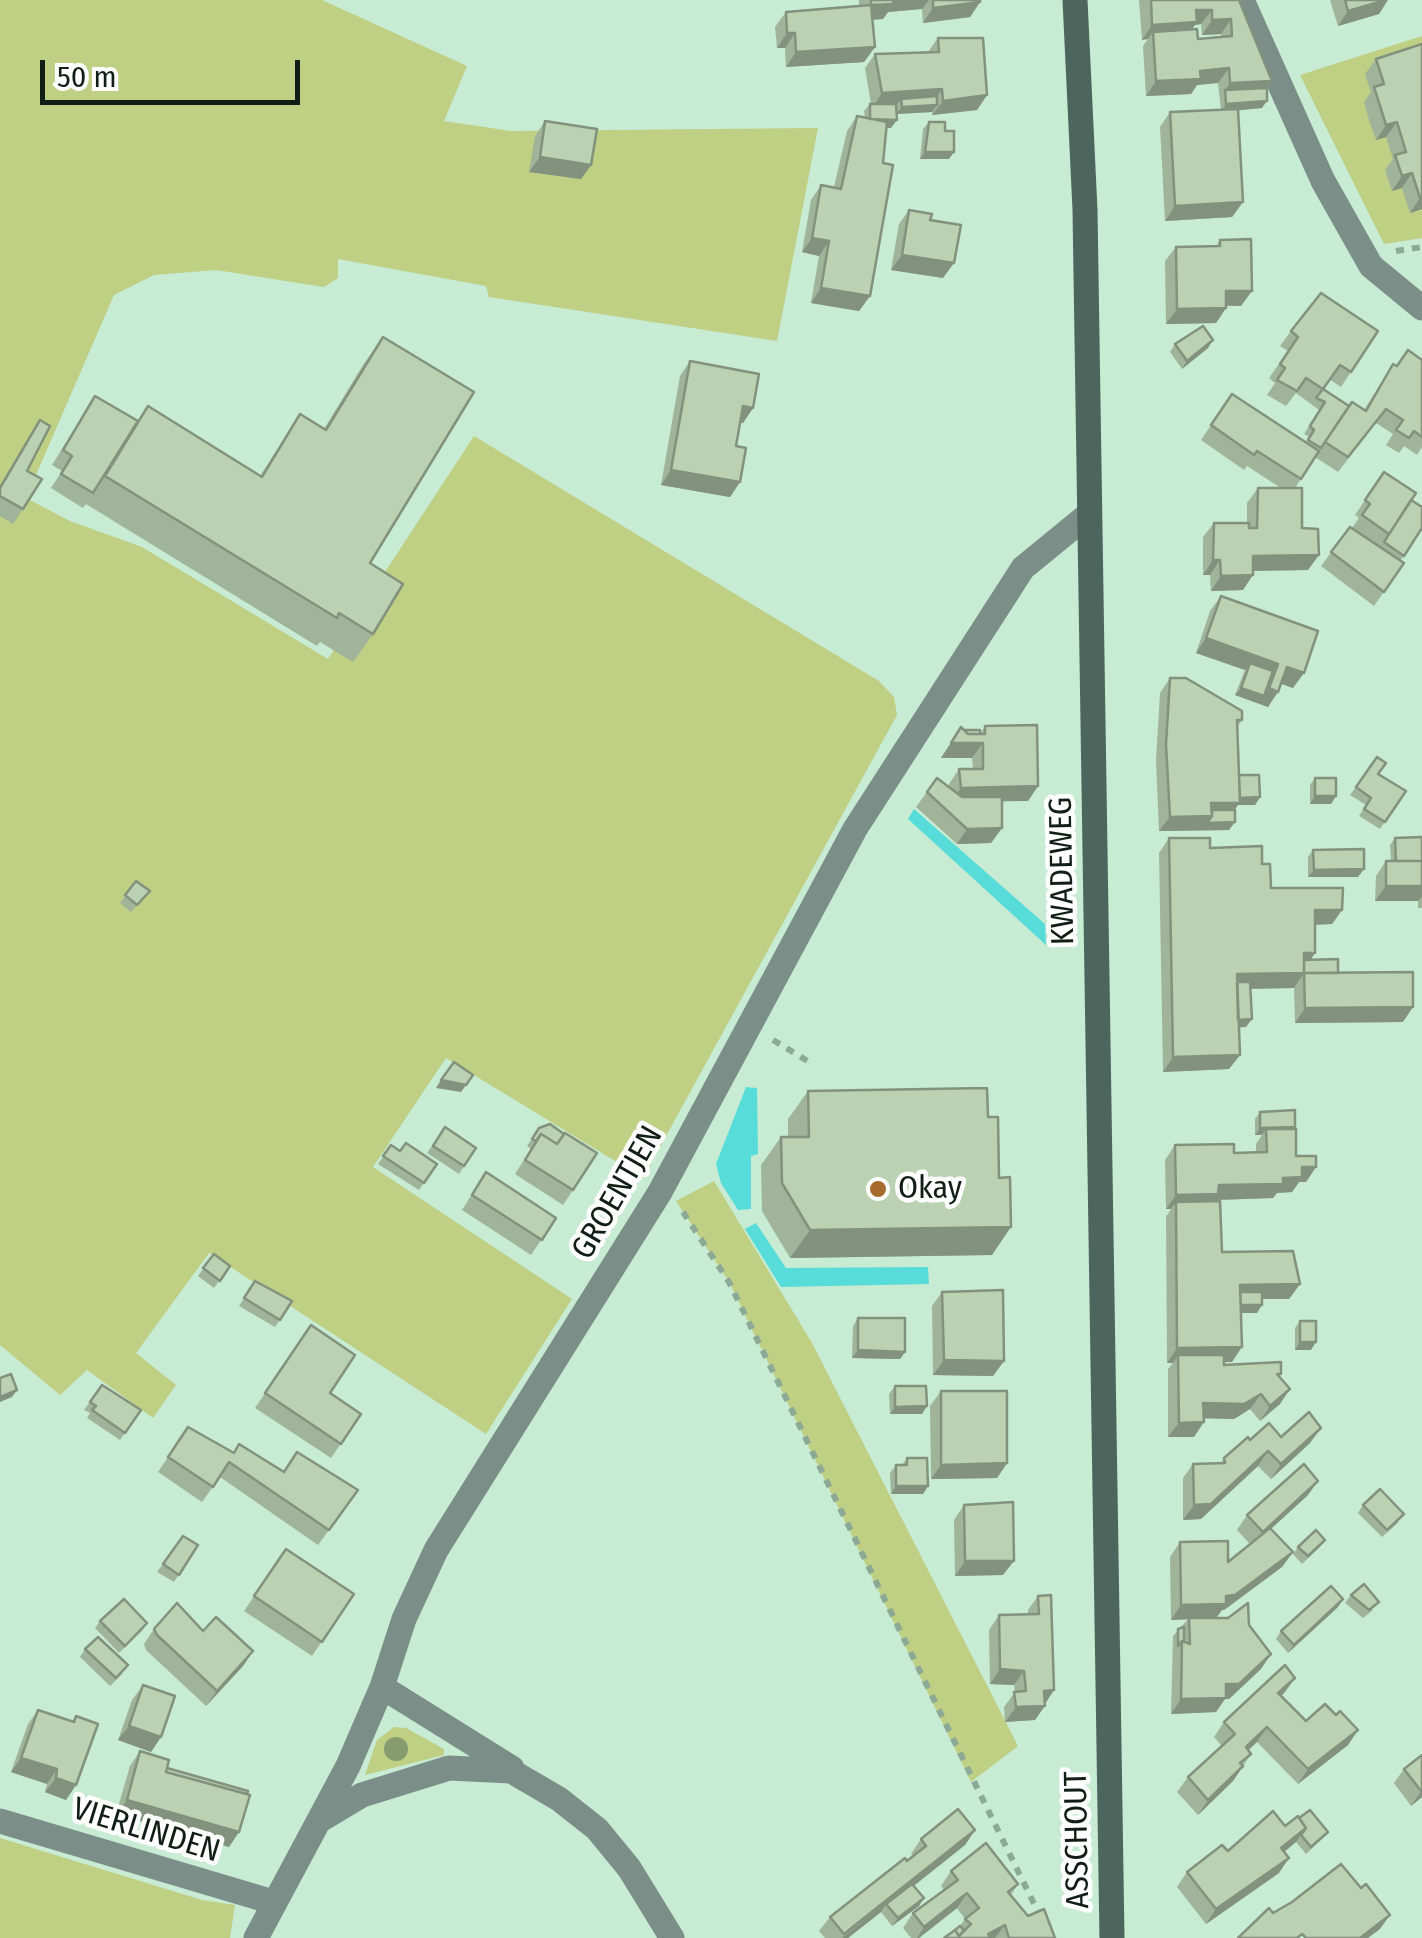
<!DOCTYPE html>
<html>
<head>
<meta charset="utf-8">
<style>
	body { margin:0 }
	#map { position:relative; width:1422px; height:1938px; overflow:hidden; background:#c7ebd3; font-family:"Fira Sans Condensed",sans-serif }
	canvas { display:block }
	.scale { position:absolute; left:40px; top:60px; width:260px; height:45px; box-sizing:border-box; border:5px solid #111e15; border-top:0; padding-left:12px; font-size:30px; line-height:35px; white-space:nowrap; color:#111e15; -webkit-text-stroke:8px #fff; paint-order:stroke }
</style>
</head>
<body>
<div id="map">
<canvas width="1422" height="1938"></canvas>
<div class="scale">50 m</div>
</div>
<script>
const g = document.querySelector('canvas').getContext('2d');
g.lineJoin = 'round';
function paint(path, color) { g.fillStyle = color; g.fill(path, 'evenodd'); }
const shape = rows => new Path2D(rows.map(r => 'M' + r).join(''));
function stroke(path, color, width, dash) { g.strokeStyle = color; g.lineWidth = width; g.lineCap = dash ? 'butt' : 'round'; g.setLineDash(dash || []); g.stroke(path); }
function label(font, color, halo, rows, align = 'center') {
  g.font = font + ' "Fira Sans Condensed",sans-serif'; g.lineWidth = 9; g.setLineDash([]); g.textBaseline = 'middle'; g.strokeStyle = halo; g.fillStyle = color; for (const [text, x, y, turn = 0] of rows) {
    g.save(); g.translate(x, y); g.rotate((+turn || 0) * Math.PI / 180); g.textAlign = isNaN(turn) ? turn : align; if (halo) g.strokeText(text, 0, 0); g.fillText(text, 0, 0); g.restore();
  }
}
const green = shape([
	[0,0,322,0,467,66,444,121,511,131,818,128,777,341,489,297,486,286,338,259,338,278,324,287,216,270,154,275,114,295,26,498,70,521,142,547,328,659,474,436,879,681,894,697,897,715,643,1178,446,1058,373,1167,572,1299,486,1434,209,1253,136,1353,176,1385,153,1418,87,1370,60,1395,0,1345],
	[1422,36,1422,238,1384,244,1300,75],
	[714,1181,812,1343,1018,1746,971,1782,729,1282,676,1201],
	[394,1727,406,1728,444,1749,444,1755,365,1775,377,1740],
	[0,1838,202,1900,235,1905,230,1938,0,1938]
]);
const water = shape([
	[914,809,1045,924,1046,945,908,819],
	[746,1087,757,1088,758,1154,751,1156,751,1209,738,1210,721,1183,716,1164],
	[756,1223,786,1268,928,1267,929,1284,781,1287,745,1229]
]);
const path = shape([
	[1396,251,1422,247],
	[773,1040,811,1063],
	[683,1212,729,1282,1041,1918]
]);
const street = shape([
	[1242,0,1323,181,1371,266,1422,308],
	[382,1687,512,1768],
	[322,1819,362,1795,449,1768,511,1771,559,1799,597,1829,629,1868,672,1938],
	[0,1821,273,1902],
	[256,1938,348,1766,382,1687,404,1619,436,1550,660,1192,855,829,1023,568,1089,514]
]);
const secondary = shape([
	[1075,0,1085,210,1112,1938]
]);
const trees = [
	[396,1749]
];
const wall = shape([
	[859,0,980,0,980,2,970,17,923,23,922,9,888,12,883,19,872,20,875,47,864,62,786,67,785,48,777,48,775,27,786,12,859,6],
	[1139,0,1239,0,1272,81,1267,88,1262,108,1238,110,1243,202,1232,217,1165,221,1160,127,1170,112,1221,110,1218,83,1197,85,1191,94,1146,96,1143,46,1148,39,1142,40],
	[1201,24,1202,35,1221,34,1221,37,1198,39,1192,29,1195,25],
	[1330,0,1386,0,1379,14,1338,26],
	[938,38,987,95,977,110,932,115,932,112,896,114,891,128,886,128,870,296,859,311,811,303,819,256,802,252,811,200,821,185,834,187,847,131,857,116,865,118,864,111,870,104,871,104,865,68,875,54,928,52],
	[1422,44,1422,209,1410,213,1402,188,1392,191,1385,170,1393,159,1386,137,1376,140,1369,120,1364,102,1371,92,1365,74,1376,59],
	[545,121,591,165,581,179,529,172,535,136],
	[929,122,949,159,920,159,923,129],
	[909,210,930,220,943,278,891,270,899,224],
	[1220,240,1241,306,1226,306,1226,308,1216,323,1166,324,1165,261,1176,247,1216,246],
	[1291,331,1378,331,1341,387,1329,379,1318,395,1364,410,1393,364,1397,366,1422,360,1422,447,1417,455,1404,446,1399,453,1386,445,1393,434,1376,423,1338,472,1315,457,1295,488,1308,570,1253,571,1243,590,1211,591,1210,575,1203,575,1203,537,1214,523,1247,523,1247,503,1258,488,1281,488,1247,466,1244,470,1201,440,1232,394,1306,442,1309,437,1304,434,1319,410,1296,393,1286,406,1267,395,1275,383,1269,378,1288,351,1280,346],
	[383,337,370,563,373,634,353,662,320,642,317,646,86,504,83,508,51,488,62,471,52,465,95,396,138,421,148,406,260,476,300,414,324,429,363,365],
	[1175,344,1208,348,1182,369,1170,352],
	[690,361,753,408,743,423,740,422,736,446,740,482,730,497,661,485,680,376],
	[40,420,27,471,23,509,13,524,0,516,0,485],
	[1384,472,1411,500,1422,528,1401,560,1404,563,1374,606,1321,566,1350,527,1352,528,1359,518,1355,515],
	[1221,596,1318,631,1293,688,1281,683,1268,707,1235,695,1245,670,1196,653,1210,611],
	[1170,678,1242,720,1238,726,1239,775,1260,797,1255,805,1238,805,1235,810,1229,830,1159,831,1156,760,1160,693],
	[985,726,1038,786,1028,801,1002,801,1002,828,991,843,957,844,916,807,937,778,949,788,949,784,959,769,973,769,972,758,941,758,961,727,964,730,980,734],
	[1377,757,1378,774,1406,791,1380,829,1359,816,1366,805,1350,795],
	[1315,778,1336,796,1331,804,1310,804,1310,785],
	[1422,837,1422,908,1418,908,1418,901,1375,901,1376,876,1386,861,1391,861,1390,845,1395,838],
	[1169,838,1210,848,1262,864,1271,888,1342,910,1332,924,1315,925,1310,960,1338,973,1403,1022,1295,1023,1294,988,1250,989,1246,1027,1239,1027,1240,1055,1229,1069,1163,1072,1159,853],
	[1313,850,1358,877,1308,877,1308,857],
	[136,881,150,891,131,912,120,903],
	[808,1091,992,1255,790,1258,762,1211,761,1165,781,1137,788,1137,788,1119],
	[1260,1112,1295,1127,1294,1129,1296,1156,1316,1167,1306,1182,1299,1182,1292,1192,1277,1193,1273,1198,1214,1200,1213,1202,1222,1252,1300,1284,1289,1299,1262,1299,1257,1313,1241,1313,1232,1362,1224,1362,1224,1365,1279,1376,1280,1404,1260,1421,1250,1409,1234,1419,1204,1418,1194,1437,1168,1437,1168,1369,1173,1363,1167,1363,1166,1217,1171,1209,1166,1209,1165,1160,1175,1145,1234,1153,1256,1152,1256,1144,1262,1135,1255,1135,1255,1119],
	[445,1127,476,1148,459,1174,427,1153],
	[539,1128,573,1190,563,1205,515,1174,531,1149,527,1146],
	[391,1145,400,1150,437,1164,419,1190,378,1164],
	[486,1172,556,1218,531,1255,462,1210],
	[214,1254,230,1266,214,1288,198,1276],
	[255,1281,292,1301,275,1327,239,1306],
	[942,1292,1004,1361,993,1376,933,1375,932,1306],
	[858,1318,905,1352,900,1359,852,1358,853,1326],
	[1300,1321,1311,1350,1295,1350,1295,1328],
	[311,1325,330,1393,361,1414,331,1458,255,1408],
	[102,1385,141,1410,120,1440,87,1418,90,1413,84,1410],
	[895,1386,922,1414,890,1414,889,1394],
	[941,1391,1007,1463,997,1478,931,1479,930,1406],
	[188,1427,234,1452,283,1472,358,1490,318,1545,220,1477,202,1502,158,1472],
	[1281,1437,1310,1443,1271,1479,1258,1466,1201,1519,1183,1520,1183,1478,1193,1464,1221,1463,1224,1458,1250,1440],
	[907,1458,928,1486,923,1494,891,1494,890,1473,896,1465,902,1465],
	[1308,1495,1271,1529,1293,1552,1282,1567,1224,1610,1222,1610,1216,1618,1249,1625,1261,1669,1229,1699,1225,1699,1216,1712,1171,1714,1173,1636,1188,1619,1171,1620,1170,1557,1180,1542,1228,1562,1250,1544,1237,1530,1247,1515],
	[964,1505,1003,1575,955,1576,954,1520],
	[1363,1505,1399,1522,1382,1537,1358,1513],
	[183,1536,198,1545,174,1582,157,1572],
	[1325,1540,1320,1547,1302,1564,1293,1554,1298,1547],
	[286,1549,354,1594,312,1656,244,1611],
	[1351,1595,1373,1610,1363,1618,1345,1603],
	[1038,1596,1054,1690,1035,1720,1005,1722,1004,1707,1015,1692,1014,1685,990,1684,989,1630,999,1615,1028,1614,1028,1610],
	[1343,1599,1338,1607,1288,1653,1276,1639,1281,1631],
	[100,1621,147,1623,142,1631,119,1653,95,1628],
	[154,1629,203,1631,253,1651,243,1666,206,1706,146,1650,144,1644],
	[85,1649,123,1673,110,1686,80,1657],
	[143,1685,161,1737,151,1752,118,1740,132,1700],
	[1285,1692,1281,1696,1306,1721,1336,1715,1358,1730,1348,1745,1298,1784,1257,1742,1248,1750,1251,1754,1233,1781,1198,1815,1177,1792,1188,1777,1222,1746,1214,1737,1224,1722],
	[38,1710,72,1721,76,1716,66,1800,45,1792,47,1784,11,1772,28,1724],
	[140,1751,167,1768,229,1847,116,1814,130,1766],
	[1422,1755,1422,1797,1411,1806,1394,1783,1404,1769],
	[1299,1818,1328,1832,1322,1839,1306,1854,1296,1842,1284,1852,1279,1873,1206,1924,1177,1887,1187,1872,1228,1851],
	[975,1830,965,1845,914,1886,919,1906,892,1926,881,1912,848,1938,825,1938,819,1931,830,1917,913,1856,911,1854,921,1839],
	[951,1871,1018,1884,1011,1895,1028,1916,1055,1938,944,1938,960,1926,965,1919,957,1908,919,1938,911,1938,903,1928,913,1913,944,1890,941,1886]
]);
const shadedWall = shape([
	[891,0,929,0,922,9,888,12,883,19,861,20,871,5],
	[1388,0,1379,14,1338,26,1348,11],
	[980,2,970,17,923,23,933,8],
	[1196,10,1212,10,1201,24,1195,25,1187,36,1153,32,1148,39,1142,40,1152,25],
	[1231,19,1221,34,1202,35,1212,20],
	[787,33,795,33,785,48,777,48],
	[875,47,864,62,786,67,796,52],
	[1229,68,1218,83,1197,85,1191,94,1146,96,1156,81,1200,71],
	[1272,81,1262,95,1225,90,1230,83],
	[942,89,932,104,901,99,896,106,872,108,882,93],
	[987,95,977,110,932,115,943,101],
	[1267,101,1262,108,1221,112,1226,104],
	[937,105,932,112,896,114,902,107],
	[870,119,897,120,891,128,865,127],
	[1397,122,1386,137,1376,140,1386,125],
	[925,152,954,152,949,159,920,159],
	[540,157,591,165,581,179,529,172],
	[1412,173,1402,188,1392,191,1402,176],
	[1422,197,1422,209,1410,213,1420,198],
	[1243,202,1232,217,1165,221,1175,206],
	[812,238,829,241,819,256,802,252],
	[902,255,954,263,943,278,891,270],
	[821,288,870,296,859,311,811,303],
	[1226,291,1252,291,1241,306,1215,305],
	[1226,308,1216,323,1166,324,1177,309],
	[1213,340,1208,348,1182,369,1187,361],
	[743,406,753,408,743,423,732,421],
	[671,470,740,482,730,497,661,485],
	[1319,555,1308,570,1243,571,1253,556],
	[1213,560,1220,560,1210,575,1203,575],
	[1253,575,1243,590,1211,591,1221,576],
	[1206,638,1278,664,1268,679,1250,663,1245,670,1196,653],
	[1287,667,1304,673,1293,688,1276,682],
	[1241,688,1264,696,1269,688,1278,692,1268,707,1235,695],
	[951,743,983,743,972,758,941,758],
	[1038,786,1028,801,951,802,961,788],
	[1315,796,1336,796,1331,804,1310,804],
	[1260,797,1255,805,1238,805,1229,817,1235,822,1229,830,1159,831,1170,817,1234,798],
	[1002,828,991,843,957,844,967,829],
	[1364,869,1358,877,1308,877,1314,870],
	[1386,886,1422,886,1422,896,1418,901,1375,901],
	[1315,910,1342,910,1332,924,1304,925],
	[1304,953,1315,953,1305,968],
	[1304,973,1294,988,1232,989,1237,974],
	[1413,1007,1403,1022,1295,1023,1305,1008],
	[1252,1019,1246,1027,1228,1028,1233,1020],
	[1240,1055,1229,1069,1163,1072,1173,1057],
	[441,1080,466,1085,461,1092,436,1088],
	[1295,1127,1290,1134,1266,1129,1262,1135,1255,1135,1260,1128],
	[1302,1167,1316,1167,1306,1182,1299,1182,1292,1192,1277,1193,1273,1198,1214,1200,1208,1209,1176,1202,1171,1209,1166,1209,1176,1195,1219,1185,1283,1178],
	[1011,1227,992,1255,790,1258,810,1230],
	[1300,1284,1289,1299,1235,1299,1240,1285],
	[1262,1305,1257,1313,1230,1313,1235,1306],
	[1300,1342,1316,1342,1311,1350,1295,1350],
	[1242,1347,1232,1362,1178,1363,1178,1355,1173,1363,1167,1363,1177,1348],
	[858,1350,905,1352,900,1359,852,1358],
	[944,1360,1004,1361,993,1376,933,1375],
	[1290,1389,1280,1404,1260,1421,1270,1406],
	[17,1390,12,1397,0,1402,0,1397],
	[1261,1394,1250,1409,1234,1419,1193,1418,1203,1403],
	[927,1406,922,1414,890,1414,895,1407],
	[1204,1422,1194,1437,1168,1437,1179,1423],
	[1321,1428,1310,1443,1271,1479,1281,1464],
	[1268,1451,1258,1466,1201,1519,1183,1520,1194,1505],
	[1007,1463,997,1478,931,1479,941,1465],
	[1318,1481,1308,1495,1252,1546,1263,1532],
	[896,1486,928,1486,923,1494,891,1494],
	[1293,1552,1282,1567,1224,1610,1222,1610,1216,1618,1171,1620,1181,1605,1226,1596],
	[965,1561,1014,1561,1003,1575,955,1576],
	[1343,1599,1338,1607,1288,1653,1294,1645],
	[253,1651,243,1666,206,1706,217,1691],
	[1271,1654,1261,1669,1229,1699,1225,1699,1216,1712,1171,1714,1181,1699,1226,1684],
	[1000,1669,1024,1671,1014,1685,990,1684],
	[1295,1678,1285,1692,1268,1707,1278,1693],
	[1054,1690,1044,1705,1044,1691],
	[1045,1706,1035,1720,1005,1722,1016,1707],
	[129,1726,161,1737,151,1752,118,1740],
	[1267,1727,1257,1742,1236,1762,1246,1747],
	[1358,1730,1348,1745,1298,1784,1308,1769],
	[21,1758,57,1769,47,1784,11,1772],
	[1243,1766,1233,1781,1198,1815,1208,1800],
	[56,1778,76,1785,66,1800,45,1792],
	[1422,1790,1422,1797,1411,1806],
	[127,1800,239,1832,229,1847,116,1814],
	[1306,1828,1296,1842,1271,1863,1281,1848],
	[975,1830,965,1845,888,1906,886,1904,881,1912,848,1938,842,1938],
	[1289,1858,1279,1873,1206,1924,1216,1909],
	[967,1893,957,1908,919,1938,917,1938,924,1927],
	[924,1898,919,1906,892,1926,898,1918],
	[1390,1915,1380,1929,1368,1938,1360,1938],
	[1005,1925,995,1938,985,1938,988,1934]
]);
const building = shape([
	[871,0,893,0,893,4,871,5,875,47,796,52,795,33,787,33,786,12,871,5,871,0],
	[933,0,980,0,980,2,933,8,933,0],
	[1151,0,1239,0,1272,81,1230,83,1229,68,1200,71,1201,79,1156,81,1153,32,1197,29,1198,39,1232,36,1231,19,1212,20,1212,10,1196,10,1197,22,1152,25,1151,0],
	[1345,0,1386,0,1348,11,1345,0],
	[938,38,983,38,987,95,943,101,942,89,882,93,875,54,939,52,938,38],
	[1422,44,1422,197,1420,198,1412,173,1402,176,1395,155,1406,152,1397,122,1386,125,1374,87,1384,84,1376,59,1422,44],
	[1267,88,1267,101,1226,104,1225,90,1267,88],
	[937,96,937,105,902,107,901,99,937,96],
	[870,104,896,104,897,120,870,119,870,104],
	[1238,109,1243,202,1175,206,1170,112,1238,109],
	[857,116,887,122,883,163,893,165,870,296,821,288,829,241,812,238,821,185,841,189,857,116],
	[545,121,597,129,591,165,540,157,545,121],
	[929,122,945,122,945,131,954,131,954,152,925,152,929,122],
	[909,210,932,214,930,220,961,225,954,263,902,255,909,210],
	[1251,239,1252,291,1226,291,1226,308,1177,309,1176,247,1220,246,1220,240,1251,239],
	[1321,293,1378,331,1351,372,1340,365,1323,389,1306,378,1297,391,1277,380,1285,368,1280,364,1298,337,1291,331,1321,293],
	[1203,326,1213,340,1187,361,1175,344,1203,326],
	[383,337,474,392,370,563,403,584,373,634,339,613,337,618,105,476,148,406,262,477,300,414,326,430,383,337],
	[1408,350,1422,360,1422,437,1414,431,1409,438,1396,430,1403,420,1386,409,1348,457,1325,442,1352,402,1366,411,1393,364,1397,366,1408,350],
	[690,361,759,374,753,408,743,406,736,446,746,448,740,482,671,470,690,361],
	[1323,389,1349,406,1321,448,1308,440,1314,430,1310,426,1325,402,1316,398,1323,389],
	[1232,394,1319,451,1301,479,1257,451,1254,455,1211,425,1232,394],
	[95,396,138,421,93,493,61,474,72,456,63,450,95,396],
	[40,420,50,426,27,471,42,479,23,509,0,496,0,488,40,420],
	[1384,472,1416,493,1389,534,1362,515,1370,504,1365,500,1384,472],
	[1258,488,1302,488,1302,528,1318,529,1319,555,1253,556,1253,575,1221,576,1220,560,1213,560,1214,523,1249,523,1249,528,1257,528,1258,488],
	[1411,500,1422,507,1422,528,1404,556,1384,542,1411,500],
	[1350,527,1404,563,1384,592,1331,552,1350,527],
	[1221,596,1318,631,1304,673,1287,667,1278,692,1269,688,1278,664,1206,638,1221,596],
	[1250,663,1273,671,1264,696,1241,688,1250,663],
	[1170,678,1186,678,1242,711,1242,720,1237,720,1240,803,1211,803,1212,816,1170,817,1166,745,1170,678],
	[1037,725,1038,786,961,788,959,769,983,769,983,743,951,743,961,727,968,734,985,734,985,726,1037,725],
	[964,730,980,730,980,734,968,734,964,730],
	[1377,757,1386,763,1378,774,1406,791,1385,822,1364,809,1371,798,1356,787,1377,757],
	[1239,775,1259,775,1260,797,1240,798,1239,775],
	[937,778,962,797,1002,797,1002,828,967,829,927,792,937,778],
	[1315,778,1336,778,1336,796,1315,796,1315,778],
	[1212,810,1235,810,1235,822,1207,823,1212,816,1212,810],
	[1422,837,1422,861,1396,861,1395,838,1422,837],
	[1169,838,1210,838,1210,848,1262,846,1262,864,1270,864,1271,888,1343,888,1342,910,1315,910,1315,953,1304,953,1304,973,1413,972,1413,1007,1305,1008,1304,973,1237,974,1240,1055,1173,1057,1169,838],
	[1364,849,1364,869,1314,870,1313,850,1364,849],
	[1386,861,1422,861,1422,886,1386,886,1386,861],
	[136,881,150,891,137,905,125,895,136,881],
	[1338,959,1338,973,1304,973,1304,960,1338,959],
	[1237,982,1250,982,1252,1019,1238,1020,1237,982],
	[454,1062,473,1075,466,1085,441,1080,454,1062],
	[987,1088,988,1117,998,1117,999,1178,1010,1177,1011,1227,810,1230,782,1183,781,1137,809,1137,808,1091,987,1088],
	[1295,1110,1295,1127,1260,1128,1260,1112,1295,1110],
	[550,1124,564,1134,557,1144,541,1134,536,1141,532,1139,539,1128,550,1124],
	[445,1127,476,1148,464,1166,433,1146,445,1127],
	[1266,1129,1296,1129,1296,1156,1316,1156,1316,1167,1302,1167,1302,1177,1283,1178,1283,1184,1219,1185,1218,1194,1176,1195,1175,1145,1234,1144,1234,1153,1267,1152,1266,1129],
	[565,1133,597,1153,573,1190,525,1160,541,1134,557,1144,565,1133],
	[406,1143,437,1164,424,1183,383,1156,391,1145,400,1151,406,1143],
	[486,1172,556,1218,542,1240,472,1195,486,1172],
	[1220,1201,1222,1252,1293,1251,1300,1284,1240,1285,1242,1347,1177,1348,1176,1202,1220,1201],
	[214,1254,230,1266,220,1281,203,1268,214,1254],
	[255,1281,292,1301,280,1320,244,1298,255,1281],
	[1003,1290,1004,1361,944,1360,942,1292,1003,1290],
	[1240,1292,1262,1292,1262,1305,1241,1305,1240,1292],
	[858,1318,905,1318,905,1352,858,1350,858,1318],
	[1300,1321,1316,1321,1316,1342,1300,1342,1300,1321],
	[311,1325,355,1355,330,1393,361,1414,341,1444,265,1393,311,1325],
	[1178,1355,1224,1355,1224,1365,1281,1362,1281,1374,1277,1374,1290,1389,1270,1406,1261,1394,1244,1404,1203,1403,1204,1422,1179,1423,1178,1355],
	[11,1374,17,1390,0,1397,0,1378,11,1374],
	[102,1385,141,1410,125,1433,92,1410,96,1406,90,1402,102,1385],
	[895,1386,926,1386,927,1406,895,1407,895,1386],
	[941,1391,1007,1391,1007,1463,941,1465,941,1391],
	[1309,1412,1321,1428,1281,1464,1268,1451,1211,1504,1194,1505,1193,1464,1225,1463,1224,1458,1248,1437,1250,1440,1269,1423,1281,1437,1309,1412],
	[188,1427,234,1453,239,1444,284,1472,297,1452,358,1490,329,1530,229,1462,213,1487,168,1457,188,1427],
	[907,1458,927,1458,928,1486,896,1486,896,1465,907,1465,907,1458],
	[1304,1464,1318,1481,1263,1532,1247,1515,1304,1464],
	[1380,1489,1404,1514,1387,1530,1363,1505,1380,1489],
	[1013,1502,1014,1561,965,1561,964,1505,1013,1502],
	[1270,1528,1293,1552,1235,1595,1226,1596,1226,1604,1181,1605,1180,1542,1228,1541,1228,1562,1270,1528],
	[1316,1530,1325,1540,1308,1556,1298,1547,1316,1530],
	[183,1536,198,1545,179,1575,163,1564,183,1536],
	[286,1549,354,1594,322,1642,254,1596,286,1549],
	[1364,1584,1379,1602,1369,1610,1351,1595,1364,1584],
	[1331,1586,1343,1599,1294,1645,1281,1631,1331,1586],
	[1051,1595,1054,1690,1044,1691,1045,1706,1016,1707,1014,1692,1026,1691,1024,1671,1000,1669,999,1615,1039,1614,1038,1596,1051,1595],
	[124,1599,147,1623,125,1646,100,1621,124,1599],
	[177,1603,203,1631,216,1617,253,1651,217,1691,157,1635,154,1629,177,1603],
	[1248,1603,1249,1625,1271,1654,1239,1684,1226,1684,1226,1698,1181,1699,1182,1641,1190,1644,1189,1618,1228,1618,1248,1603],
	[1184,1627,1184,1642,1182,1641,1178,1646,1178,1629,1184,1627],
	[98,1637,128,1665,116,1678,85,1649,98,1637],
	[1285,1665,1295,1678,1278,1693,1306,1721,1325,1704,1336,1715,1340,1711,1358,1730,1308,1769,1267,1727,1246,1747,1251,1754,1240,1763,1243,1766,1208,1800,1188,1777,1235,1734,1224,1722,1285,1665],
	[143,1685,175,1696,161,1737,129,1726,143,1685],
	[38,1710,74,1722,76,1716,98,1724,76,1785,56,1778,57,1769,21,1758,38,1710],
	[140,1751,169,1760,166,1772,250,1795,239,1832,127,1800,140,1751],
	[1422,1755,1422,1790,1421,1791,1404,1769,1422,1755],
	[167,1768,248,1791,247,1794,166,1772,167,1768],
	[958,1809,975,1830,844,1934,830,1917,905,1858,907,1861,926,1846,921,1839,958,1809],
	[1310,1810,1328,1832,1311,1847,1301,1835,1306,1828,1299,1818,1310,1810],
	[1273,1811,1285,1826,1298,1816,1306,1828,1281,1848,1289,1858,1216,1909,1187,1872,1222,1845,1228,1851,1273,1811],
	[986,1843,1018,1884,1008,1892,1028,1916,1044,1909,1055,1938,1009,1938,1005,1925,988,1934,990,1938,944,1938,955,1930,959,1936,971,1924,965,1919,979,1908,967,1893,924,1927,913,1913,958,1880,951,1871,986,1843],
	[1341,1864,1361,1888,1366,1884,1390,1915,1360,1938,1306,1938,1302,1934,1297,1938,1238,1938,1269,1908,1273,1913,1292,1902,1341,1864],
	[912,1884,924,1898,898,1918,886,1904,912,1884],
	[960,1926,964,1930,959,1936,955,1930,960,1926]
]);
const markers = [
	[878,1189,10,"#a76a2d"]
];
const streetNames = [
	["KWADEWEG",1063,871,-91],
	["GROENTJEN",618,1193,-60],
	["VIERLINDEN",146,1831,17],
	["ASSCHOUT",1078,1840,-91]
];
const poiNames = [
	["Okay",898,1189]
];
paint(green, '#bfcf84');
paint(water, '#57dcd9');
stroke(path, '#8ca996', 6, [8, 8]);
stroke(street, '#7c8e88', 25);
stroke(secondary, '#4c665e', 25);
g.fillStyle = '#869c6f';
for (const [x, y] of trees) { g.beginPath(); g.arc(x, y, 12, 0, 2 * Math.PI); g.fill(); }
paint(wall, '#a0b499');
paint(shadedWall, '#82927d');
paint(building, '#bad1b2');
stroke(building, '#82927d', 2.5);
for (const [x, y, r, color] of markers) { const dot = new Path2D(); dot.arc(x, y, r, 0, 2 * Math.PI); g.fillStyle = color; g.fill(dot); stroke(dot, '#fff', 4); }
label('32px', '#111e15', '#fff', streetNames);
label('32px', '#111e15', '#fff', poiNames, 'left');
</script>
</body>
</html>
